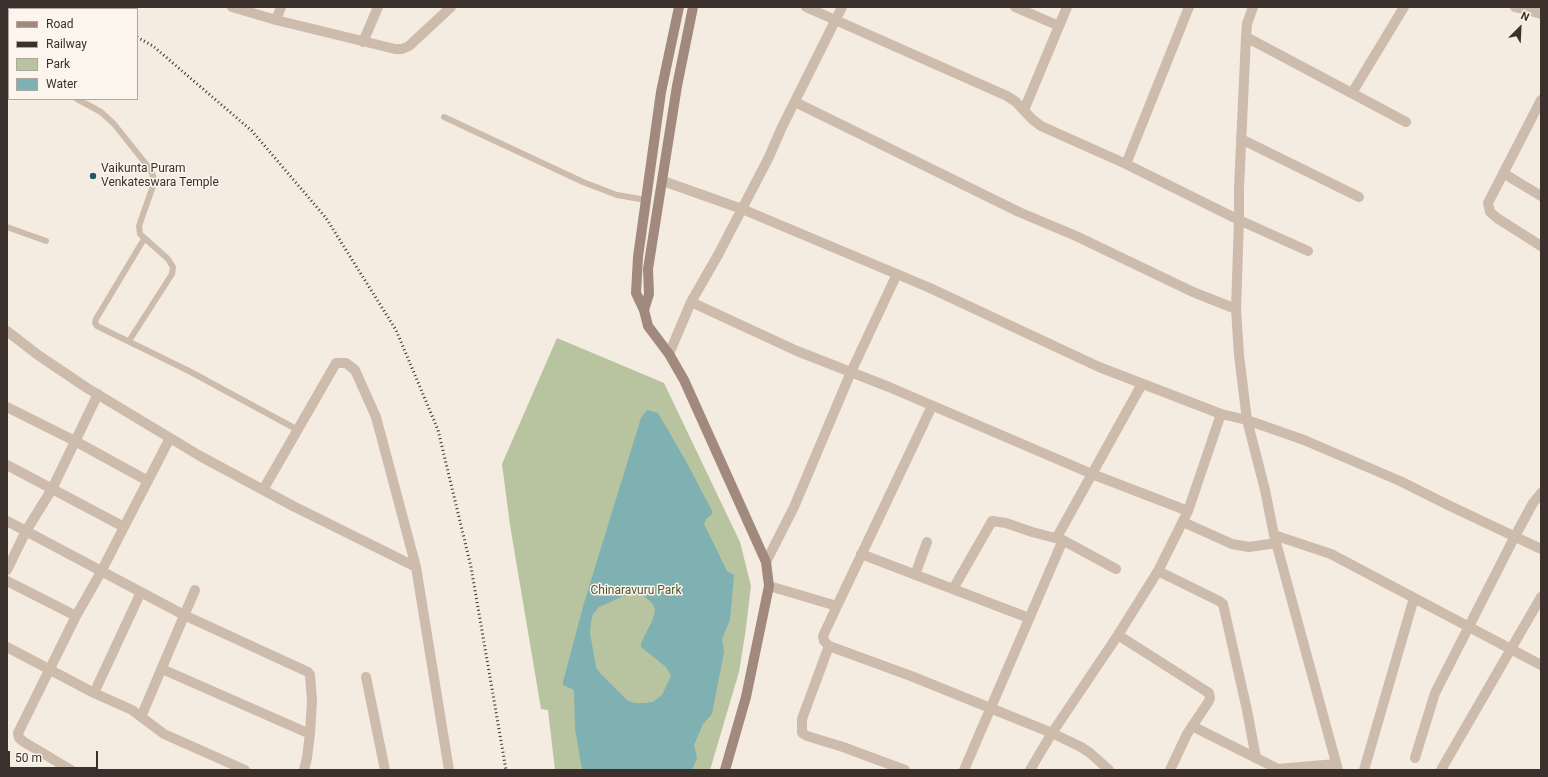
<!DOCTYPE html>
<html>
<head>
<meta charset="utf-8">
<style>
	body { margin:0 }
	#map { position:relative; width:1548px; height:777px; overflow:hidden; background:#f4ebe1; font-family:Roboto,sans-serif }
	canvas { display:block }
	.frame { position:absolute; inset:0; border:8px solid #3b302b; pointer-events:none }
	.legend { position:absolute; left:8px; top:8px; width:130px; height:92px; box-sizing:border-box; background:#fbf5ee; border:1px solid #aea6a0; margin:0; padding:5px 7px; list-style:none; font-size:12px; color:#3b302b }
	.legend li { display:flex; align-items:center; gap:8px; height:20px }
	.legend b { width:20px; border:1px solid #aea6a0 }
	.north { position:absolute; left:1500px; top:8px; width:40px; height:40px; -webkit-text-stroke:3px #fbf5ee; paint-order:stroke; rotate:24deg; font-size:11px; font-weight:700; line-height:16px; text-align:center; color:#3b302b }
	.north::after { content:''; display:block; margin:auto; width:14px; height:18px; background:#3b302b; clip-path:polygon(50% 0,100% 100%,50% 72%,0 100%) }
	.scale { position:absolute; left:8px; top:751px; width:90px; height:18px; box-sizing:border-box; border:2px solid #3b302b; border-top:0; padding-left:5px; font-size:12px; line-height:14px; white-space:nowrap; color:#3b302b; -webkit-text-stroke:3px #fbf5ee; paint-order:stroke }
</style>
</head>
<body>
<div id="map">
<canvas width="1548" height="777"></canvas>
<div class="frame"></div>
<ul class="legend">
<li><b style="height:5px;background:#a18a7d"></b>Road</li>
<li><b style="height:5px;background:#3b302b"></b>Railway</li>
<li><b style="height:11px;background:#b8c4a0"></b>Park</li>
<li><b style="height:11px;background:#7fb0b2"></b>Water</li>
</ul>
<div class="north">N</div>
<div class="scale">50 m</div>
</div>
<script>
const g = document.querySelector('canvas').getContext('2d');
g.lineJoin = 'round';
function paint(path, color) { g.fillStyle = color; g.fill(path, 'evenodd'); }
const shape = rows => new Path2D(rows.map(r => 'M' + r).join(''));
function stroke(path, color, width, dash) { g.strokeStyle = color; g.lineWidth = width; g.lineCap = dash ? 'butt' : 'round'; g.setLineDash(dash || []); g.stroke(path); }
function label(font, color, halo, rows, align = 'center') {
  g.font = font + ' Roboto,sans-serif'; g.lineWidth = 3; g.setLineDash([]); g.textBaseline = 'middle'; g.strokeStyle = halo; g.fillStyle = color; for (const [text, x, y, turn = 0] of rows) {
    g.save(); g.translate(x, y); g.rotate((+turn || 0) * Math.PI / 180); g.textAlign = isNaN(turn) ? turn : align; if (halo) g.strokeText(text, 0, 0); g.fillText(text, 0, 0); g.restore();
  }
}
const green = shape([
	[557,338,664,383,740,542,751,586,745,635,739,672,710,770,555,770,548,710,541,709,510,525,502,464]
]);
const water = shape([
	[647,410,658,413,687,463,712,511,712,514,706,519,704,524,727,571,734,575,730,620,722,639,724,652,712,714,703,724,694,745,697,758,692,770,582,770,575,728,574,690,563,685,563,682,584,603,641,418],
	[638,594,645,597,653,604,655,610,653,619,641,643,641,647,666,667,671,676,662,695,653,702,644,703,635,703,628,701,600,673,596,667,590,633,591,622,593,614,599,607,626,595]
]);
const lane = shape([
	[7,78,9,79],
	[77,99,101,112,114,124,150,169,153,176,154,183,139,226,140,234,168,259,173,267,172,274,129,341],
	[444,117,583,182,617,195,646,200],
	[7,227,46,241],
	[144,239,96,319,95,323,97,326,189,371,298,430]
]);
const street = shape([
	[232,7,276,20,395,49,402,49,409,46,451,7],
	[806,7,1007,96,1016,102,1032,119,1041,126,1126,164,1239,220,1308,251],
	[1015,7,1059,26],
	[1253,7,1247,24,1246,37,1239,188,1239,220,1236,309,1239,355,1247,420,1265,490,1274,535,1331,554,1541,665],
	[1515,7,1525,9,1541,14],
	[276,20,281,7],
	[1246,37,1406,122],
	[363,42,378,7],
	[1352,93,1404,7],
	[1541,100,1488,203,1490,212,1497,218,1541,246],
	[795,102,1019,212,1076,236,1193,292,1236,309],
	[1024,110,1067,7],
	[1241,139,1359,197],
	[1126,164,1189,7],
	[1503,173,1541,196],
	[663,181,742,209,930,288,1099,367,1221,414,1247,420,1304,440,1400,481,1448,505,1541,549],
	[691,302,797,351,889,387,1092,474,1188,511],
	[7,331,38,355,87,388,200,456,293,506,416,567,449,770],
	[669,354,691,302,718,255,769,157,782,127,842,7],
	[7,407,75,441,148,481],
	[7,465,124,527,101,572,76,616,18,733,19,738,24,742,71,770],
	[263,490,336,363,346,363,355,370,376,417,416,567],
	[7,521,184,615,308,672,310,675,312,701,310,734,307,758,304,770],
	[1183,522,1232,544,1249,547,1276,543],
	[124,527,170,438],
	[1274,535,1338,770],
	[1057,537,1142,384],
	[1057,537,1116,569],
	[861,554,1029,618],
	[766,562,794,507,851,372,897,274],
	[7,570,26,531,52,489,98,394],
	[1158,571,1219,601,1223,604,1247,710,1256,758],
	[915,575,927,542],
	[7,581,76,616],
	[769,586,837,606,823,636,824,641,829,646,911,676,1052,733,1081,747,1090,753,1109,770],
	[953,589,992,521,1006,523,1032,532,1063,540,964,770],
	[837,606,932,406],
	[1118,635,1209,693,1210,698,1209,701,1187,734,1170,770],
	[829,646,806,708,802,719,802,733,807,736,843,747,905,770],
	[7,647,94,693,132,710,164,734,245,770],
	[162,669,310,734],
	[366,677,385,770],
	[94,693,141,592],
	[141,717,195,590],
	[1192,726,1278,769,1336,764],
	[1415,758,1435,693,1515,536,1533,503,1541,493],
	[1030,770,1052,733,1118,635,1158,571,1188,511,1221,414],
	[1364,770,1414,598],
	[1441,770,1541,597]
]);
const secondary = shape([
	[679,7,661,92,638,257,636,293,644,310,648,326,669,354,684,380,766,562,769,586,746,697,725,770],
	[644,310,649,294,648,269,677,86,693,7]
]);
const rail = shape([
	[83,7,87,9],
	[137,37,153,46,252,131,326,218,396,330,438,430,471,567,506,770]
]);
const markers = [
	[93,176,4,"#1f5a5e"]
];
const poiNames = [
	["Vaikunta Puram",101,169],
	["Venkateswara Temple",101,183]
];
const parkNames = [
	["Chinaravuru Park",636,591]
];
paint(green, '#b8c4a0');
paint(water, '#7fb0b2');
stroke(lane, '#cdbbac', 6);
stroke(street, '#cdbbac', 10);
stroke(secondary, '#a18a7d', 10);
stroke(rail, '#3b302b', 3, [1, 3]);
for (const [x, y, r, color] of markers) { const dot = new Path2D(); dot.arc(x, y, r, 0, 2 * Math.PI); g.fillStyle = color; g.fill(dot); stroke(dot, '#fbf5ee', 1.5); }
label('12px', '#3b302b', '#fbf5ee', poiNames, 'left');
label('12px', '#4a5a2e', '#fbf5ee', parkNames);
</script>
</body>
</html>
